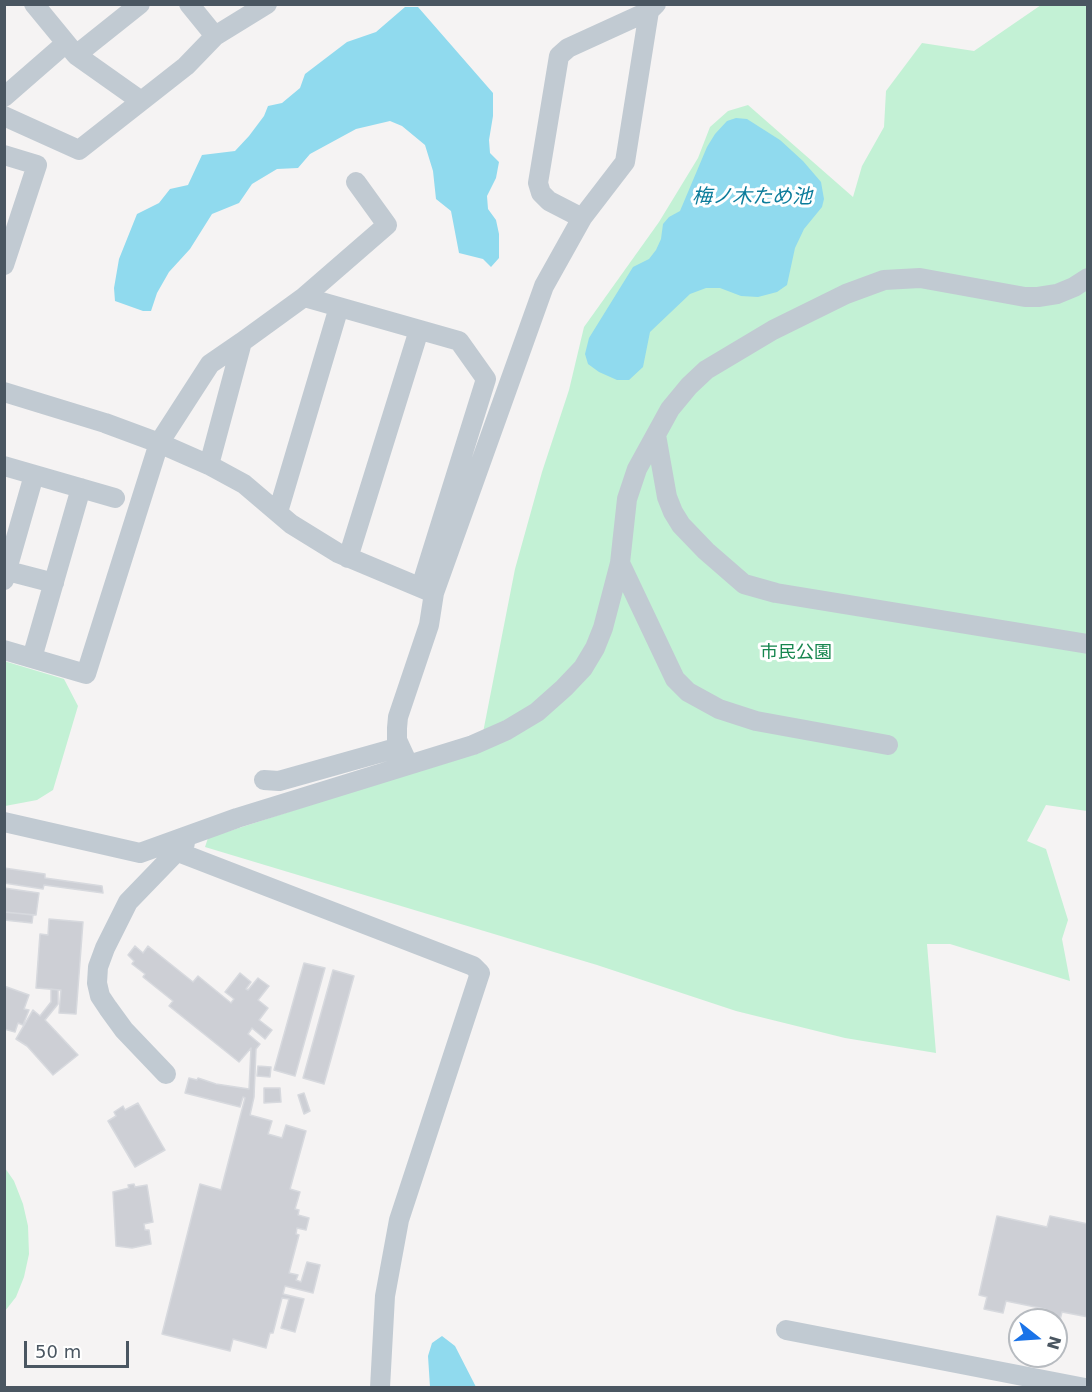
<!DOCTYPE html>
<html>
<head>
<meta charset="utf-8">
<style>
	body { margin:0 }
	#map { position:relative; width:1092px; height:1392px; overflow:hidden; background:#f5f3f3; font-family:"DejaVu Sans",sans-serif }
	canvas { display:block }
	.frame { position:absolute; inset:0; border:6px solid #4a5661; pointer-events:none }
	.north { position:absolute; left:1008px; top:1308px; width:60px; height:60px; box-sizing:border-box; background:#fff; border:2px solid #b7bbc0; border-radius:50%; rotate:107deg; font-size:16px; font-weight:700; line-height:24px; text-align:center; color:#4a5661 }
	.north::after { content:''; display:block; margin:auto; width:21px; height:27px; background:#1a73e8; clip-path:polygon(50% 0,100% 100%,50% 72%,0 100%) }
	.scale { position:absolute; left:24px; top:1341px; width:105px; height:27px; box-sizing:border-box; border:3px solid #4a5661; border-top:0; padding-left:8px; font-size:18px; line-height:21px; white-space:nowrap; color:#4a5661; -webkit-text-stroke:4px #fff; paint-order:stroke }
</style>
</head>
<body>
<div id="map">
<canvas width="1092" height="1392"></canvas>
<div class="frame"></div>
<div class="north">N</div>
<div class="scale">50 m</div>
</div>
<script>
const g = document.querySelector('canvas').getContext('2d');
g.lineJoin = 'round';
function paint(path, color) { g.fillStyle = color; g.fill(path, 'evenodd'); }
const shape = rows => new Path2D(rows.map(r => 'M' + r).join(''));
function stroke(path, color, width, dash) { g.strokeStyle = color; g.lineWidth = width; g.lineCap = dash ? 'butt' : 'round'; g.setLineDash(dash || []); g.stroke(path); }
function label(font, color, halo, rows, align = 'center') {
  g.font = font + ' "DejaVu Sans","Noto Sans JP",sans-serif'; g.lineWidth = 6; g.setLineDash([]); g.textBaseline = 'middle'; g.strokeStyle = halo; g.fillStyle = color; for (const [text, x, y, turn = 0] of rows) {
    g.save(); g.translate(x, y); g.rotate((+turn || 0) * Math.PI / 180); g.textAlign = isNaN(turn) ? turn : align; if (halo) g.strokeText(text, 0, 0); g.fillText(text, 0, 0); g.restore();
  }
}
const green = shape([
	[1041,5,1087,5,1087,811,1046,805,1027,841,1046,849,1068,920,1062,939,1070,981,950,944,927,944,936,1053,845,1038,736,1011,597,965,205,847,208,838,412,772,479,753,515,569,542,472,569,390,584,327,659,222,698,158,710,127,728,111,748,105,853,197,862,166,884,127,886,91,922,43,974,51],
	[4,661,64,679,78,706,53,790,37,800,5,806],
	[5,1168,14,1181,23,1204,28,1226,29,1254,24,1277,16,1297,5,1311]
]);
const water = shape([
	[405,7,418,7,493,93,493,116,489,140,490,153,499,162,496,178,487,196,488,209,496,220,499,234,499,258,491,267,483,259,459,253,451,211,436,199,433,171,425,145,402,126,390,121,356,129,310,154,298,168,277,169,252,184,239,203,212,214,190,249,169,272,157,293,151,311,143,311,115,301,114,288,119,259,137,214,159,203,170,189,188,185,202,155,235,151,249,136,264,116,268,106,282,103,300,88,305,74,347,42,376,32],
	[736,118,747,119,780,140,803,161,821,182,824,199,822,207,804,229,795,248,787,285,777,292,758,297,741,296,720,288,706,288,690,294,650,332,643,367,629,380,617,380,599,372,588,364,585,354,589,338,633,267,649,259,656,250,661,239,663,224,669,217,680,211,707,147,715,134,727,121],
	[442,1336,455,1346,476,1387,430,1387,428,1356,432,1343]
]);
const building = shape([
	[4,868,45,874,45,878,102,886,103,893,44,885,43,889,4,883,4,868],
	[4,888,39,893,36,915,4,912,4,888],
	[4,912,33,915,32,923,4,920,4,912],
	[49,919,83,922,76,1014,59,1013,61,990,36,988,40,934,48,935,49,919],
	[135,946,143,953,148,946,193,982,198,976,231,1003,234,999,225,992,240,973,251,982,246,989,248,990,258,978,269,986,258,1000,268,1008,259,1020,272,1030,265,1039,252,1028,248,1034,260,1044,256,1049,254,1097,250,1115,272,1121,268,1134,282,1138,286,1125,306,1131,290,1189,300,1192,295,1209,299,1210,298,1215,309,1218,306,1230,297,1228,296,1234,299,1235,289,1273,298,1275,296,1280,301,1282,307,1262,320,1265,313,1293,285,1286,283,1294,304,1299,295,1332,281,1328,289,1299,282,1298,273,1333,270,1333,266,1348,233,1339,230,1351,162,1334,200,1184,221,1190,245,1098,243,1097,240,1107,185,1093,189,1078,197,1080,198,1078,216,1084,249,1089,251,1048,239,1062,169,1006,173,1001,143,977,145,974,132,964,134,961,128,955,135,946],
	[304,963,325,968,295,1076,274,1070,304,963],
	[333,970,354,976,324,1084,303,1078,333,970],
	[4,986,29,995,24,1009,29,1010,23,1025,18,1023,15,1032,4,1029,4,986],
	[51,989,58,990,58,1004,45,1020,78,1055,53,1075,27,1046,16,1039,33,1010,40,1016,51,1002,51,989],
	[258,1066,271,1067,270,1077,257,1076,258,1066],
	[264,1088,280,1088,281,1102,264,1103,264,1088],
	[304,1093,310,1111,304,1114,298,1095,304,1093],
	[138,1103,165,1150,135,1167,108,1121,116,1116,114,1112,123,1106,125,1110,138,1103],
	[134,1184,135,1187,147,1185,153,1222,144,1224,145,1230,149,1230,151,1244,132,1248,116,1246,113,1192,129,1188,128,1185,134,1184],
	[997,1216,1047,1227,1050,1216,1088,1224,1088,1317,1062,1312,1059,1324,1056,1323,1056,1320,1042,1319,1045,1309,1006,1301,1003,1313,984,1309,987,1297,979,1295,997,1216]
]);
const minor = shape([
	[34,4,76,55,140,4],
	[189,4,215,36],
	[76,55,141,101],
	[4,97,66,43],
	[4,116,79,150,186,66,215,36,267,4],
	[4,155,37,165,4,265],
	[582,218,549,201,541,193,538,183,559,56,568,48,649,11],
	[304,297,387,225,356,182],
	[4,392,105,423,159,443,209,465,244,484,291,524,338,553,431,592],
	[656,435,667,497,673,512,681,525,706,551,744,584,776,593,1088,644],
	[209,465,242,342,304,297,459,341,486,379,421,587],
	[4,466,115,498],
	[278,512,339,307],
	[348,558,419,330],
	[620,563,675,679,688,692,719,709,756,721,888,745],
	[4,570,54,583],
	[4,580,34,475],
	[4,650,86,674,159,443,210,364,242,342],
	[32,658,81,488],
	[408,764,397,740,397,728,398,717,429,625,434,593,544,286,582,218,625,162,649,11,656,4],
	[264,780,279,781,400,747],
	[4,822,140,853,237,818,473,745,507,730,537,712,564,688,583,668,595,648,603,628,620,563,627,499,637,469,670,409,689,386,706,370,773,330,846,294,884,280,920,278,1025,297,1038,297,1057,294,1074,287,1088,278],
	[178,852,473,966,480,973,399,1220,385,1296,380,1388],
	[166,1074,124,1030,108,1008,100,996,97,983,98,967,105,948,128,902,185,843],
	[786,1330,1085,1388]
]);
const parkNames = [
	["市民公園",796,653]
];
const waterNames = [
	["梅ノ木ため池",752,198]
];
paint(green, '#c3f1d5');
paint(water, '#90daee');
paint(building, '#cdcfd5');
stroke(building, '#d7d9de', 1.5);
stroke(minor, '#c1cad2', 20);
label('18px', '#17864f', '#fff', parkNames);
label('italic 20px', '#0c7c9b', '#fff', waterNames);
</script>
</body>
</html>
